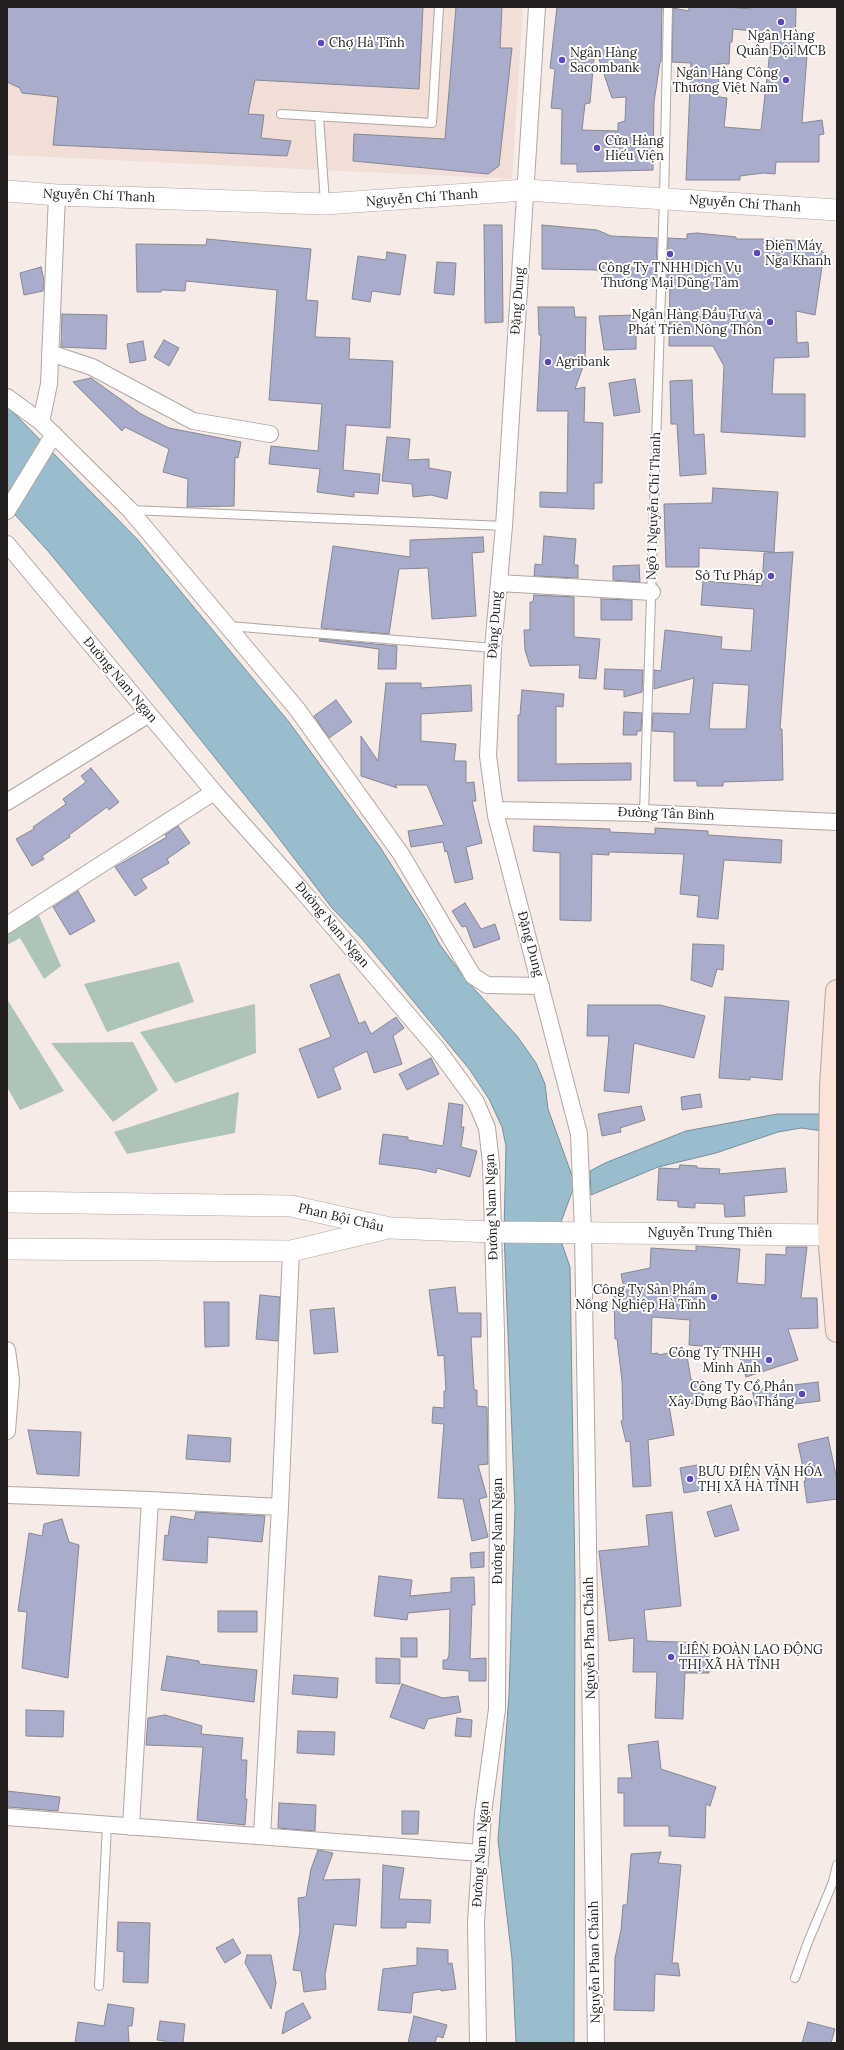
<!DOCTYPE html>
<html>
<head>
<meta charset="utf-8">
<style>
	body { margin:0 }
	#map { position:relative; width:844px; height:2050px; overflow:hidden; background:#f6ebe7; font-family:Lora,serif }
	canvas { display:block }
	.frame { position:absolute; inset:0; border:8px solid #24201f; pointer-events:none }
</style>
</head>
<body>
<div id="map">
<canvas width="844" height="2050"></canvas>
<div class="frame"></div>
</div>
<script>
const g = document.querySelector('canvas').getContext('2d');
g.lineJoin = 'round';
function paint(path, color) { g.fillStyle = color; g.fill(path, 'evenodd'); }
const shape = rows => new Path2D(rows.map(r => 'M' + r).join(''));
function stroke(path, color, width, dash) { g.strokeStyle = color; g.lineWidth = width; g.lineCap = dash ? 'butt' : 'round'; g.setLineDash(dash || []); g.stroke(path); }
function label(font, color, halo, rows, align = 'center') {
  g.font = font + ' Lora,serif'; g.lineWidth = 4; g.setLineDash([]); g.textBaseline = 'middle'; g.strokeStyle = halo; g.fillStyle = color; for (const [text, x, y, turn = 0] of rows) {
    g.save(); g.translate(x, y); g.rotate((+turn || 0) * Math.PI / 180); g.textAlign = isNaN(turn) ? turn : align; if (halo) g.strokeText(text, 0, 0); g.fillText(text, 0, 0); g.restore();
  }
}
const built = shape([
	[7,7,523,7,512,179,7,155]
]);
const green = shape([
	[34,904,61,966,44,979,20,938,7,945,7,917],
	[179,962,194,1002,107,1032,84,984],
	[7,999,64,1091,20,1110,7,1087],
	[255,1004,256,1053,175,1083,140,1032],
	[133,1042,158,1090,113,1122,51,1043],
	[239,1092,235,1133,127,1154,114,1132]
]);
const water = shape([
	[7,406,138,540,289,722,380,847,427,921,440,945,467,981,517,1036,536,1063,545,1084,548,1109,575,1184,561,1222,560,1238,570,1267,575,1581,574,2043,516,2043,512,1959,498,1840,509,1695,515,1509,504,1233,506,1146,502,1127,489,1099,470,1070,363,940,332,908,271,828,110,626,48,551,7,506,7,406],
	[777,1114,837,1114,837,1133,801,1128,778,1132,716,1153,658,1167,591,1195,590,1171,605,1163,686,1131,777,1114]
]);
const building = shape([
	[7,7,423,7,419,89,255,80,248,114,264,115,261,138,291,141,287,156,53,145,58,97,22,93,20,88,7,82,7,7],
	[456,7,502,7,500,48,512,48,499,166,488,174,353,161,354,134,445,139,456,7],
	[557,7,662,7,661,62,660,62,654,102,653,170,577,172,577,164,561,164,562,109,551,108,555,69,550,68,557,7],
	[595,47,612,98,626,97,625,121,618,123,618,131,582,130,585,104,590,103,595,47],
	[689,7,729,7,751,9,751,7,796,7,795,54,807,55,802,123,822,120,824,134,819,135,819,162,776,162,775,174,763,173,740,176,740,180,686,180,691,63,672,62,673,8,689,11,689,7],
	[733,29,772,33,761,130,724,127,727,98,719,97,718,64,729,64,730,42,732,42,733,29],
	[484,225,502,225,503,322,485,323,484,225],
	[542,225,597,230,611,236,657,238,656,281,611,278,596,270,542,269,542,225],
	[697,233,736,237,736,239,768,239,810,241,824,253,815,315,796,311,797,343,808,342,809,357,774,358,772,394,805,394,805,437,721,432,724,366,713,346,669,346,670,282,667,282,668,238,687,239,687,234,697,233],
	[207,239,311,249,306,300,318,301,315,337,350,338,349,359,393,361,390,428,346,425,343,470,380,474,378,494,354,492,354,497,317,492,320,469,269,464,271,446,318,451,322,404,269,400,277,290,186,281,185,291,161,290,161,292,137,292,136,244,206,245,207,239],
	[387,252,406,255,400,295,372,291,370,302,352,299,358,256,386,260,387,252],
	[437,262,456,263,454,295,434,293,437,262],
	[41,267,44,280,43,291,24,295,20,273,41,267],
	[538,307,574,307,575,317,586,317,585,361,575,389,585,387,584,422,603,423,602,483,594,483,594,509,540,507,540,492,567,493,568,411,537,411,541,335,539,335,538,307],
	[62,314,107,315,106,349,61,347,62,314],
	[636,315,636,349,604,350,599,316,636,315],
	[164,340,179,348,169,366,154,357,164,340],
	[143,341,146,360,130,363,127,344,143,341],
	[91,378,141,414,169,428,241,442,238,458,235,457,234,506,187,507,188,479,163,472,169,449,125,427,122,431,73,382,91,378],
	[635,379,640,412,614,416,609,383,635,379],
	[692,380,694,435,704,434,706,474,680,476,677,424,671,424,670,381,692,380],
	[387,437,410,439,408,460,429,459,429,468,451,472,447,499,431,495,413,497,412,484,382,481,387,437],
	[713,488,778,492,774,552,699,548,699,567,666,567,664,504,712,503,713,488],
	[544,536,576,539,574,565,578,565,578,578,534,576,535,564,542,565,544,536],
	[483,537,484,552,472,553,476,616,432,619,428,568,399,569,389,634,321,628,333,546,410,557,410,540,483,537],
	[793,552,780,729,782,729,783,780,723,782,723,786,697,786,697,781,674,781,674,732,652,731,653,713,690,714,694,678,654,689,654,670,661,671,665,630,722,637,721,649,751,651,754,609,701,605,703,581,762,586,764,553,793,552],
	[713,683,749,685,746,729,709,729,713,683],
	[639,565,640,582,613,580,613,566,639,565],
	[534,595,574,597,574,637,600,639,596,679,579,678,580,665,530,666,525,650,524,630,530,630,530,602,533,602,534,595],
	[601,599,632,600,632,620,601,620,601,599],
	[320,639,397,646,396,669,378,669,379,649,319,641,320,639],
	[605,669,643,670,642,692,624,697,624,690,604,689,605,669],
	[386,683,421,683,421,688,471,685,472,711,421,714,421,741,456,744,454,761,466,761,466,783,474,782,476,801,472,801,482,843,466,847,473,879,455,883,447,851,445,852,443,842,411,847,408,831,444,825,427,785,395,785,397,788,361,776,361,736,378,761,386,683],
	[522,690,564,694,563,707,556,706,556,764,631,763,631,780,518,781,518,715,520,715,522,690],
	[336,700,352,722,329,738,314,716,336,700],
	[624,712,642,713,641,731,637,731,637,735,623,735,624,712],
	[91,768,119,802,109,810,107,807,69,835,70,837,42,856,44,859,32,866,16,839,34,829,33,827,66,804,63,799,86,782,81,776,91,768],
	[178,826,190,843,167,859,169,863,141,879,147,888,135,896,115,867,167,837,165,835,178,826],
	[534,826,610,829,610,832,655,834,655,828,708,831,708,835,782,840,781,863,724,860,718,919,697,917,699,896,680,894,684,854,609,852,609,855,592,854,591,921,560,920,560,853,533,851,534,826],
	[78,891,95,921,70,935,53,907,78,891],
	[465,903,481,929,495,924,500,939,474,948,466,926,462,927,452,911,465,903],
	[693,944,724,945,723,970,717,969,712,987,691,980,693,944],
	[339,974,359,1024,365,1021,371,1034,396,1017,404,1028,393,1036,402,1064,374,1073,367,1051,333,1068,341,1089,318,1098,299,1049,331,1037,310,985,339,974],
	[725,997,789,1001,782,1080,750,1077,750,1080,719,1078,725,997],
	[588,1005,660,1005,705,1016,694,1058,634,1043,629,1093,604,1091,609,1036,587,1036,588,1005],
	[431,1058,439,1074,407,1090,399,1074,431,1058],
	[700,1094,702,1107,682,1110,681,1097,700,1094],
	[449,1103,463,1105,461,1127,464,1127,461,1147,477,1151,470,1177,437,1168,436,1173,418,1169,379,1164,383,1134,408,1137,408,1140,443,1146,449,1103],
	[641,1106,645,1120,620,1128,621,1132,602,1136,598,1114,641,1106],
	[680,1165,697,1166,697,1168,720,1169,719,1174,785,1168,787,1192,744,1196,745,1216,725,1217,724,1204,695,1203,695,1208,678,1207,678,1201,657,1200,659,1168,679,1169,680,1165],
	[696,1246,740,1249,737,1283,765,1285,766,1254,786,1255,786,1247,807,1247,801,1298,817,1298,818,1328,788,1329,798,1360,746,1377,737,1349,689,1345,690,1320,652,1317,651,1354,658,1353,658,1355,686,1350,691,1380,703,1380,703,1403,669,1405,674,1435,648,1440,651,1486,633,1487,630,1441,626,1442,621,1421,623,1420,622,1381,617,1339,615,1339,614,1293,625,1293,621,1274,650,1268,651,1248,696,1251,696,1246],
	[455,1287,458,1313,481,1313,481,1337,471,1337,474,1390,477,1390,477,1406,487,1407,488,1464,478,1465,487,1497,479,1499,488,1537,472,1541,463,1499,438,1498,444,1424,432,1423,433,1407,444,1408,444,1391,446,1391,444,1355,438,1356,429,1290,455,1287],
	[260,1295,280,1297,278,1341,256,1339,260,1295],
	[204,1302,229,1302,229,1346,205,1347,204,1302],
	[334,1308,338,1352,314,1354,310,1310,334,1308],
	[818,1382,820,1401,787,1405,786,1397,756,1406,752,1390,818,1382],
	[28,1430,81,1432,79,1476,37,1474,28,1430],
	[188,1435,231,1438,230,1462,186,1459,188,1435],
	[828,1437,837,1480,837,1499,807,1503,804,1481,806,1481,798,1444,828,1437],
	[697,1465,701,1490,684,1493,680,1468,697,1465],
	[731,1505,739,1530,715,1537,707,1512,731,1505],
	[196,1512,265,1516,262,1542,208,1537,207,1563,163,1560,165,1535,168,1536,171,1516,194,1520,196,1512],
	[672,1512,681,1606,644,1610,647,1641,709,1643,709,1673,685,1673,683,1719,655,1718,657,1672,633,1672,634,1638,609,1641,599,1551,649,1546,646,1515,672,1512],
	[62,1519,69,1542,79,1545,68,1678,22,1668,27,1612,18,1611,29,1533,42,1536,44,1524,62,1519],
	[484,1552,484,1567,471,1568,470,1553,484,1552],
	[379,1576,412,1580,410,1596,451,1592,451,1578,474,1577,475,1605,472,1605,470,1659,486,1658,486,1681,469,1681,469,1671,443,1669,443,1660,447,1660,449,1655,450,1609,408,1613,407,1620,374,1616,379,1576],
	[218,1611,257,1611,257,1632,218,1632,218,1611],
	[401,1638,417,1638,417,1657,401,1657,401,1638],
	[167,1656,199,1661,199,1664,257,1670,254,1702,161,1690,167,1656],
	[376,1658,400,1659,400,1684,376,1683,376,1658],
	[294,1675,338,1678,337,1698,292,1694,294,1675],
	[402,1684,443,1698,458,1696,461,1712,428,1719,424,1729,390,1717,402,1684],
	[26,1710,64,1711,63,1737,26,1736,26,1710],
	[165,1715,202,1726,201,1734,243,1738,241,1760,247,1760,245,1799,247,1799,245,1825,197,1820,203,1747,146,1745,148,1718,165,1715],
	[457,1718,472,1720,471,1737,455,1736,457,1718],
	[298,1731,335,1732,334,1755,297,1753,298,1731],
	[658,1741,661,1769,716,1787,710,1806,706,1804,705,1838,669,1836,669,1826,624,1826,624,1793,618,1793,618,1778,632,1778,628,1745,658,1741],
	[7,1791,60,1797,58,1811,7,1807,7,1791],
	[279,1803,316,1805,315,1831,278,1828,279,1803],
	[402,1811,419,1811,418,1834,402,1834,402,1811],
	[318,1850,333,1853,323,1880,360,1879,356,1926,334,1924,325,1975,326,1989,304,1992,301,1971,293,1970,300,1931,298,1898,306,1897,311,1869,318,1850],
	[661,1852,658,1863,681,1865,672,1963,678,1963,680,1976,655,1974,654,2011,614,2010,615,1958,621,1930,623,1905,627,1905,631,1854,661,1852],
	[383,1865,404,1868,399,1899,431,1900,430,1923,406,1922,406,1928,381,1928,383,1865],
	[118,1922,150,1923,148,1983,123,1982,124,1952,117,1951,118,1922],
	[233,1939,241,1953,225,1963,216,1948,233,1939],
	[417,1948,448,1950,448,1964,452,1963,456,1989,441,1991,441,1989,413,1993,411,2013,378,2010,383,1969,417,1965,417,1948],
	[247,1955,271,1955,276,1983,271,2009,245,1963,247,1955],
	[303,2003,311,2018,282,2034,286,2012,303,2003],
	[108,2004,134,2008,132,2026,128,2026,129,2043,75,2043,78,2022,104,2026,108,2004],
	[414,2016,447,2025,443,2038,437,2036,435,2043,408,2043,414,2016],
	[160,2021,185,2024,183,2043,165,2043,165,2041,157,2040,160,2021],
	[808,2022,835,2029,831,2043,802,2043,808,2022]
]);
const service = shape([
	[281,114,432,123,439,7],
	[319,116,325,203],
	[131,510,504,526],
	[229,626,493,648],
	[644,813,664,199,668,7],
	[795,1978,808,1942,833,1882,837,1865],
	[99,1986,107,1825]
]);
const minor = shape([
	[537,7,504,526,493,648,488,756,496,816,579,1134,583,1232,596,2043],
	[50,353,92,367,193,421,270,434],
	[7,397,41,422,130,510,297,709,401,854,473,976,487,985,541,986],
	[41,422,49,384,57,195],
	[7,511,54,434],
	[7,544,214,792,299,887,438,1050,476,1102,487,1128,491,1163,496,1333,498,1491,497,1709,483,1813,476,1922,478,2043],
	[499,583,652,592],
	[7,802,149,714],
	[496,810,644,813,837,822],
	[7,925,214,792],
	[7,1350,11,1380,7,1431],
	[7,1495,150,1500,280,1507],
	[7,1817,481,1853],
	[131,1827,150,1500],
	[262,1836,280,1507,291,1251]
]);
const tertiary = shape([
	[7,191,57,195,325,204,525,190,837,210],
	[7,1202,291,1206,390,1228,493,1232,837,1235],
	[7,1249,291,1251,384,1229]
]);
const secondary = shape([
	[837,991,831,1086,829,1234,837,1331]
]);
const markers = [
	[781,22,4,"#5e47c0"],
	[321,43,4,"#5e47c0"],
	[562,60,4,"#5e47c0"],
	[786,80,4,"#5e47c0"],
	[597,148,4,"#5e47c0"],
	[757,253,4,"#5e47c0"],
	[670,254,4,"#5e47c0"],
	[770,322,4,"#5e47c0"],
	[548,362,4,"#5e47c0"],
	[771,576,4,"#5e47c0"],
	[714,1297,4,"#5e47c0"],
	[769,1360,4,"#5e47c0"],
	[802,1394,4,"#5e47c0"],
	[690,1479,4,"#5e47c0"],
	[671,1657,4,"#5e47c0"]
];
const poiNames = [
	["Ngân Hàng",781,36,"center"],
	["Quân Đội MCB",781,51,"center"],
	["Chợ Hà Tĩnh",329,43],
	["Ngân Hàng",570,53],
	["Sacombank",570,68],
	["Ngân Hàng Công",778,73,"right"],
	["Thương Việt Nam",778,88,"right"],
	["Cửa Hàng",605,141],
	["Hiếu Viện",605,156],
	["Điện Máy",765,246],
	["Nga Khanh",765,261],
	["Công Ty TNHH Dịch Vụ",670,268,"center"],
	["Thương Mại Dũng Tâm",670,283,"center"],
	["Ngân Hàng Đầu Tư và",762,315,"right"],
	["Phát Triên Nông Thôn",762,330,"right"],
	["Agribank",556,362],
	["Sở Tư Pháp",763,576,"right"],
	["Công Ty Sản Phẩm",706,1290,"right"],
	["Nông Nghiệp Hà Tĩnh",706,1305,"right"],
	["Công Ty TNHH",761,1353,"right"],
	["Minh Anh",761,1368,"right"],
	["Công Ty Cổ Phần",794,1387,"right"],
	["Xây Dựng Bảo Thắng",794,1402,"right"],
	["BƯU ĐIỆN VĂN HÓA",698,1472],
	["THỊ XÃ HÀ TĨNH",698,1487],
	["LIÊN ĐOÀN LAO ĐỘNG",679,1650],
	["THỊ XÃ HÀ TĨNH",679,1665]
];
const streetNames = [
	["Nguyễn Chí Thanh",99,196,2],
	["Nguyễn Chí Thanh",422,198,-4],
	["Nguyễn Chí Thanh",745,204,4],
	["Đặng Dung",518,301,-86],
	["Ngõ 1 Nguyễn Chí Thanh",654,506,-88],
	["Đặng Dung",495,625,-86],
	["Đường Nam Ngạn",120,680,50],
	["Đường Tân Bình",666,814,2],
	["Đường Nam Ngạn",332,925,50],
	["Đặng Dung",530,944,75],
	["Đường Nam Ngạn",492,1207,-92],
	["Phan Bội Châu",341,1218,13],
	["Nguyễn Trung Thiên",710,1233],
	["Đường Nam Ngạn",498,1531,-90],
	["Nguyễn Phan Chánh",590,1638,-91],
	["Đường Nam Ngạn",481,1854,-86],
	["Nguyễn Phan Chánh",595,1962,-91]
];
paint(built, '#f1ded7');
paint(green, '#aec4b8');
paint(water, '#99bdcd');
stroke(water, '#768e99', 1);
paint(building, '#a9accb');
stroke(building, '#878790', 1);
stroke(service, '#b0a6a2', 10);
stroke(minor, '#b0a6a2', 18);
stroke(tertiary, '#b0a6a2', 22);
stroke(secondary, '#b0a6a2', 24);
stroke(service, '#fff', 8);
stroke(minor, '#fff', 16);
stroke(tertiary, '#fff', 21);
stroke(secondary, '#fce3da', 22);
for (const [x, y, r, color] of markers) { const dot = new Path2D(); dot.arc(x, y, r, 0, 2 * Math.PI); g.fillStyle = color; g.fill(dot); stroke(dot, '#fff', 1.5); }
label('13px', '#24201f', '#fff', poiNames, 'left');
label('13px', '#24201f', '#fff', streetNames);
</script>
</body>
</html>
